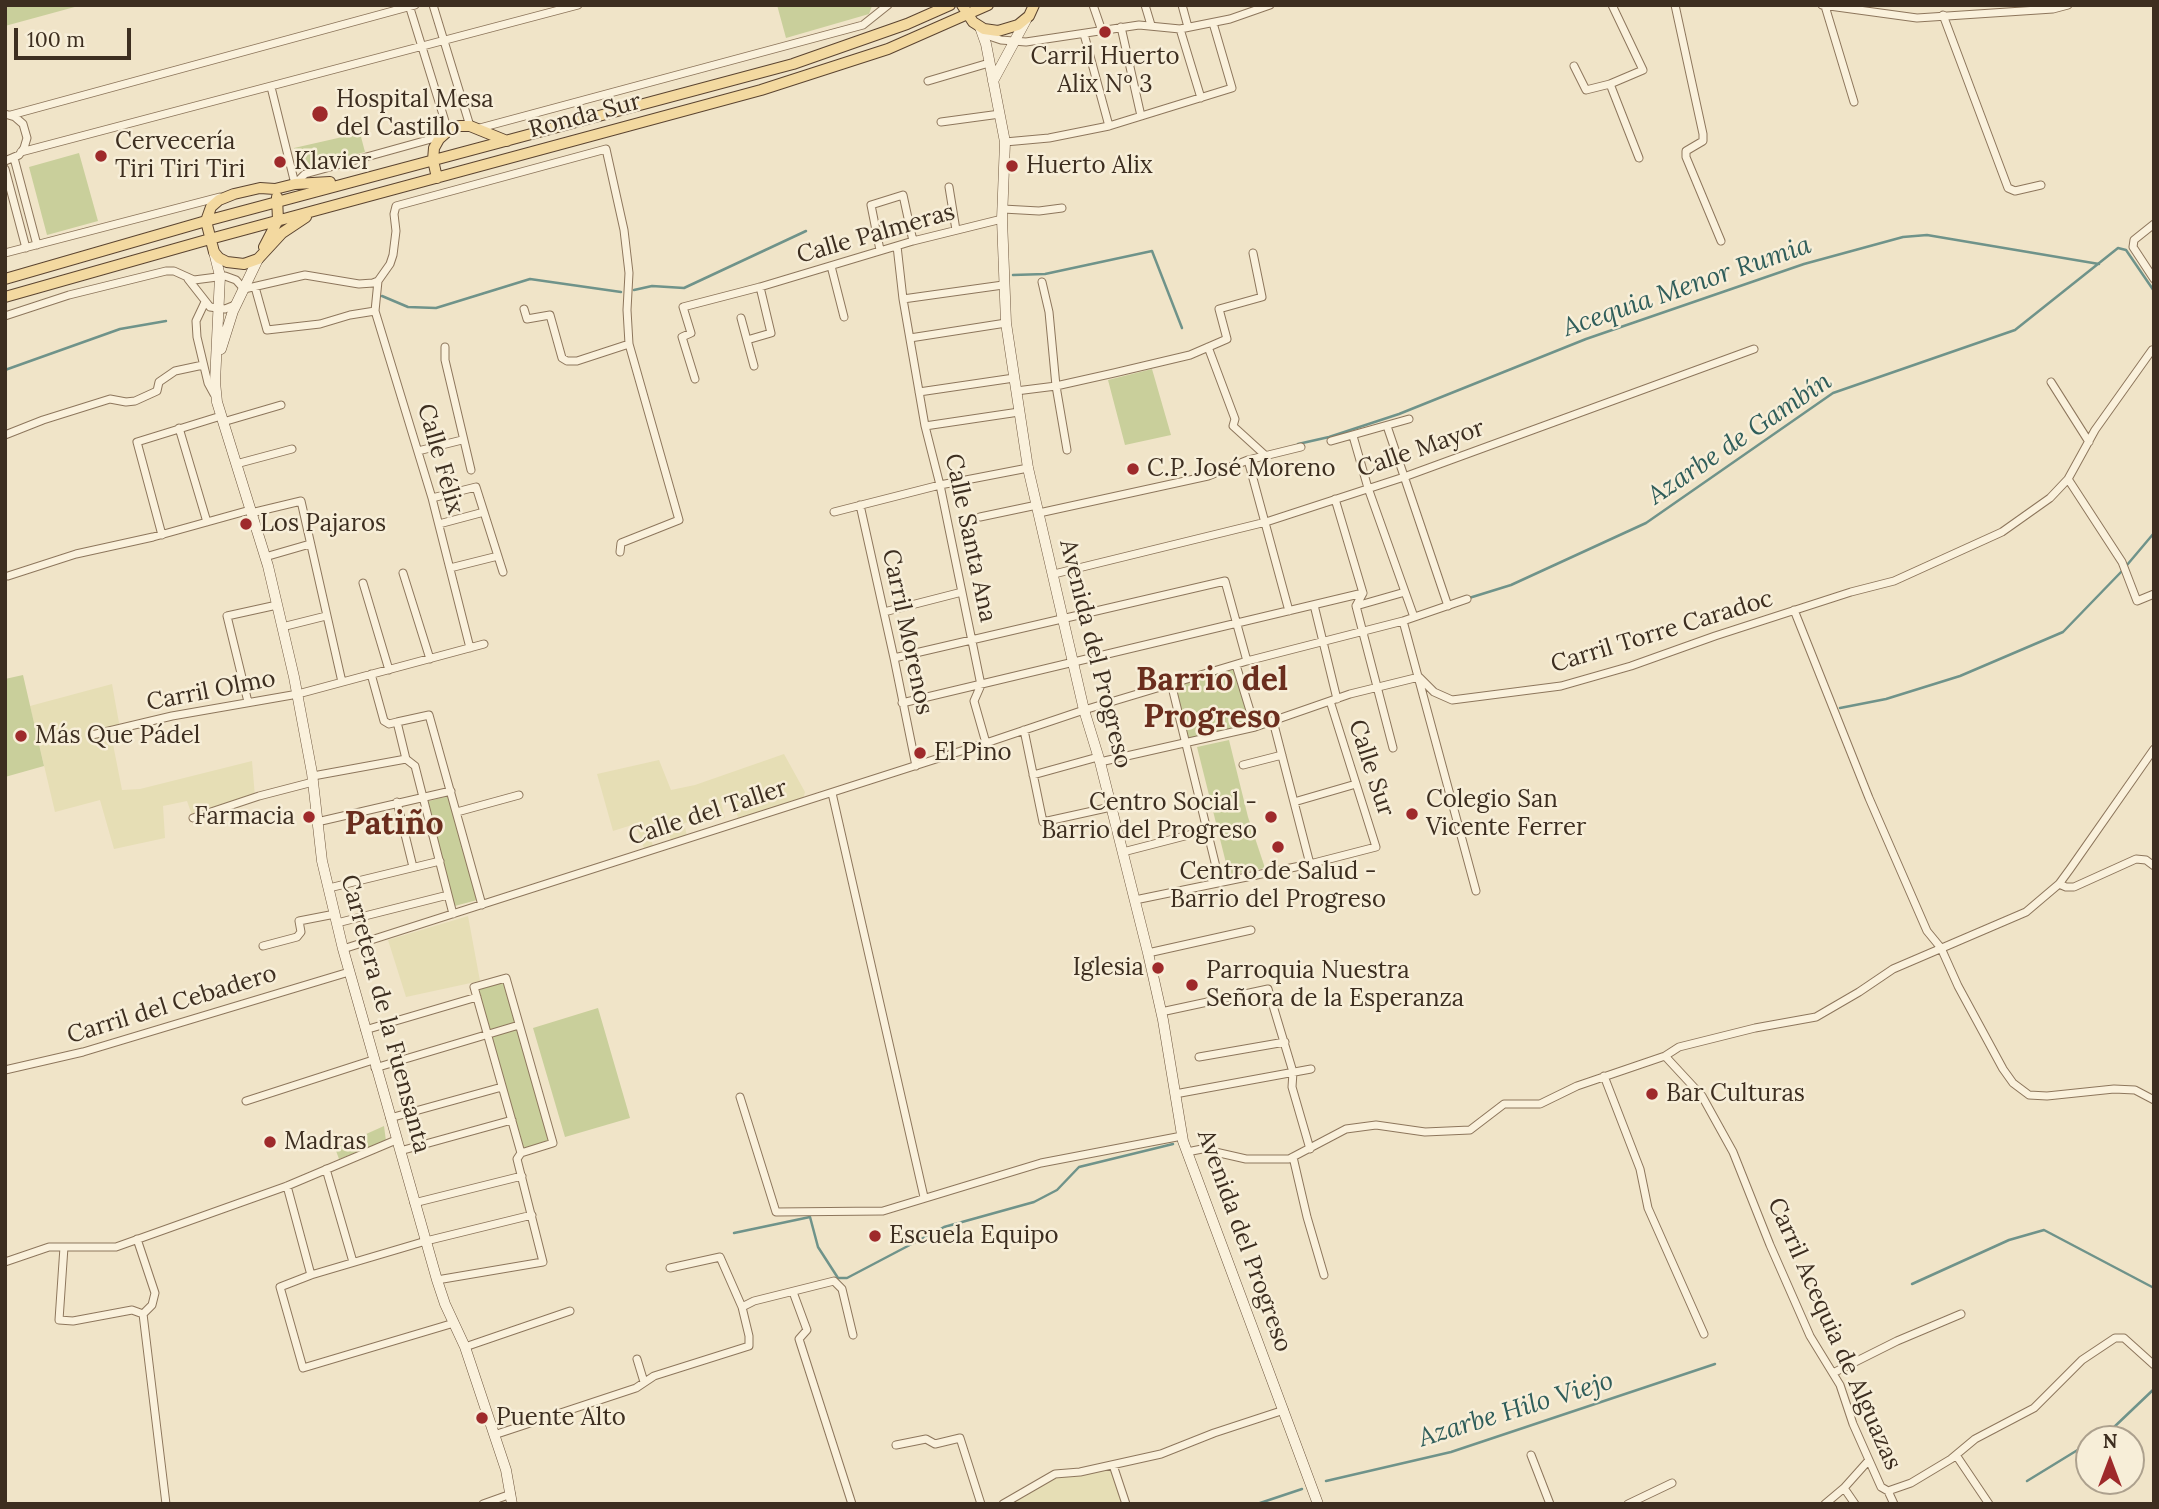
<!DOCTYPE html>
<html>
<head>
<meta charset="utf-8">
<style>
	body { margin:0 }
	#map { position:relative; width:2159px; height:1509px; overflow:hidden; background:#f0e4c8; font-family:Lora,serif }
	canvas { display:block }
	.frame { position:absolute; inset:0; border:7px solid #3d2e20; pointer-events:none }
	.north { position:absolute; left:2075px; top:1425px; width:70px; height:70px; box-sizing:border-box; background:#f7eed8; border:2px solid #ada18e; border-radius:50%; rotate:0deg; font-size:19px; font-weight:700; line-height:28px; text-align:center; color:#3d2e20 }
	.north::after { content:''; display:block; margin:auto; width:24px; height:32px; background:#9e2a2b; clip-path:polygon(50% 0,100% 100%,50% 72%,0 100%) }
	.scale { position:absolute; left:14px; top:28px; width:117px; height:32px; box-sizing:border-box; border:4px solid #3d2e20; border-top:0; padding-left:9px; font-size:21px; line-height:24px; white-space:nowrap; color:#3d2e20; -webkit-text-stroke:5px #f7eed8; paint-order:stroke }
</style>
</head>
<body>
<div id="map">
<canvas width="2159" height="1509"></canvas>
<div class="frame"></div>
<div class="north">N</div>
<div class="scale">100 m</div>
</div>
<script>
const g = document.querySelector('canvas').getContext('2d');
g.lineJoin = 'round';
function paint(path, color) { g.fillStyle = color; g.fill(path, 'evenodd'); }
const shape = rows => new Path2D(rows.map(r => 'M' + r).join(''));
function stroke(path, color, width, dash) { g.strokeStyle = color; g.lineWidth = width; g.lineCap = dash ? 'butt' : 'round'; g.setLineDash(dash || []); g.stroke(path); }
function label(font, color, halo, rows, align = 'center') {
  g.font = font + ' Lora,serif'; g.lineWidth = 5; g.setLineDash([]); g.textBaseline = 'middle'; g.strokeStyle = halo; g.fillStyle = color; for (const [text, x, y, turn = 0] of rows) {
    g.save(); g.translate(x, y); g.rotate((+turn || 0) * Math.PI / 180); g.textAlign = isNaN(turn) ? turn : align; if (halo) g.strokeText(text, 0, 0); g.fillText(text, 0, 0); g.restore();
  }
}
const farmland = shape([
	[112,684,121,734,112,739,122,790,140,789,252,761,255,797,193,818,187,801,163,806,165,838,114,849,100,800,55,812,30,706],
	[784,754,805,792,803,799,738,818,733,799,721,802,725,818,715,819,712,812,704,814,700,810,692,811,691,822,684,823,687,836,671,841,666,820,648,826,653,846,644,848,635,824,613,831,597,774,659,760,671,790,695,785],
	[468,916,480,981,406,997,388,940],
	[1113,1465,1126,1504,1011,1504,1055,1474]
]);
const green = shape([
	[5,5,82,5,5,26],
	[777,5,872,5,872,6,869,14,786,38],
	[360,133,365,152,299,169,294,148],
	[79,153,98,221,47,235,29,167],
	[1152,369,1171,435,1125,445,1108,380],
	[1236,665,1255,727,1186,743,1171,683],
	[23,675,44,766,5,777,5,679],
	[1229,740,1248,817,1265,868,1229,875,1197,747],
	[453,795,481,899,451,907,425,802],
	[506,978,553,1143,521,1153,474,987],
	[598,1008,630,1118,565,1137,533,1028],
	[384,1126,386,1141,339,1159,335,1148]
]);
const stream = shape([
	[1013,275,1045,274,1152,251,1182,328],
	[634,290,652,286,684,288,806,231],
	[382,296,408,307,436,308,530,279,621,292],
	[5,370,120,329,166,321],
	[1298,444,1329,437,1399,414,1586,339,1804,264,1903,237,1927,235,2099,264],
	[2127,565,2154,533],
	[1469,598,1511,585,1646,523,1833,393,2015,330,2118,248,2126,250,2154,291],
	[1840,708,1886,699,1960,676,2063,632,2122,571],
	[734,1233,810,1217,818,1247,838,1278,847,1278,944,1227,1034,1202,1057,1190,1079,1167,1173,1144],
	[1912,1284,2009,1240,2044,1230,2154,1288],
	[2095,1439,2112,1429,2154,1389],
	[1326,1481,1451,1452,1715,1364],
	[2027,1481,2089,1443],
	[1257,1504,1302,1489]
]);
const minor = shape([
	[409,5,448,131],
	[433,5,470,126],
	[1093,5,1102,31],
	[1145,5,1151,25],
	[1182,5,1188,27],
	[1675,5,1703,134,1703,141,1686,151,1686,157,1721,241],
	[1822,5,1917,18,2053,9,2068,5],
	[1825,6,1854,102],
	[1943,15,2008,188,2015,191,2041,185],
	[1121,27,1141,116],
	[1180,29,1201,98],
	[983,34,1001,40,1026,42,1139,25,1180,29,1230,19,1270,5],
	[1084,34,1109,126],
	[1574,66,1586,90,1610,84,1643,70,1612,5],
	[928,81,989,63],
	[1610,84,1639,158],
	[271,87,295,184],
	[5,114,15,117,23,124,27,138,24,148,19,155,5,161],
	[11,115,415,5],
	[941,122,1000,114],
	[480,128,863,25,888,5],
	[1005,142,1049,138,1109,126,1232,88,1213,23],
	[21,152,578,5],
	[14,158,37,245],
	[5,169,26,248],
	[296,183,305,174,442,136],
	[949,187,956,230],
	[1003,209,1039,211,1062,208],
	[2154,224,2134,240,2133,247,2154,279],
	[897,246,903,299,925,426,940,485,981,685,974,701,986,743],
	[880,250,871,205,903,195,913,241],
	[5,253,220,197],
	[831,266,844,317],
	[188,279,210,307,225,309,235,305],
	[378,281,375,311,432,498,470,648],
	[1042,282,1049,312,1056,386,1067,450],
	[255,287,267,330,320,324,350,315,375,311],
	[903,299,1003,285],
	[205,302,196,321,197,337,208,383,214,394],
	[524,309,527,319,550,315,562,358,567,361,577,361,629,344],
	[5,316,69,295,166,271,174,271,194,280,225,276,236,280,244,289,305,275,359,284,373,283,378,281,390,264,393,255,396,231,394,214,396,206,606,149,624,230,629,273,627,310,629,344,679,520,621,543,620,552],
	[741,318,754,366],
	[910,338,1006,323],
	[747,340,771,333,760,287],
	[445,347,445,360,471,470],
	[1208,347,1235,419,1233,426,1266,456],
	[695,379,682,337,691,333,683,307,760,287,913,241,1002,219],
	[2051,382,2089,442],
	[1016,391,1056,386,1114,373,1190,355,1227,339,1219,309,1262,297,1253,253],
	[919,392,1014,378],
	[223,422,281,405],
	[925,426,1019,412],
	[1387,426,1448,606],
	[179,428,207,522],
	[5,435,43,420,110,399,126,402,135,401,157,391,159,382,175,371,203,365],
	[1353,436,1368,488,1414,617],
	[1331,441,1409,419],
	[418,451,462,440],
	[1248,460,1289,611],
	[236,464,292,449],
	[2068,479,2122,562,2137,601,2154,594],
	[432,498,476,487,503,572],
	[1335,499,1363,593],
	[860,505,894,658,916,766],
	[834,512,940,485,1028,468],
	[251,513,301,501,342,682],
	[1039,513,1208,476,1248,460,1301,447],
	[980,517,1037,505],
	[439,524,484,512],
	[162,535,137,442,221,416],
	[265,557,310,544],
	[450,568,498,556],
	[403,573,430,659],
	[1054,574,1266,522,1404,477,1754,349],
	[8,576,76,554,153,537,250,510],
	[363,583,389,670],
	[1363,593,1356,606,1393,748],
	[1314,605,1337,699],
	[1356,606,1405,592],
	[1794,610,1869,798,1927,931,1941,948,1958,986,2003,1069,2013,1083,2029,1095,2047,1096,2114,1089,2135,1090,2154,1100],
	[884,612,962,592],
	[1403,621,1476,891],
	[282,627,326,616],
	[894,658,1225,581,1247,661],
	[1236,665,1255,727],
	[371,674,384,721,389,724,397,722],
	[1171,683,1220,883],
	[248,702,227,616,277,605],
	[902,703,1363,593],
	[1273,721,1310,864],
	[1024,730,1043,822,1111,807],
	[92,735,172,716,298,694,484,644],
	[1100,762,1255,727,1350,694,1419,677,1434,692,1452,700,1561,686,1631,666,1715,636,1851,592,1894,581,2002,532,2050,498,2068,479,2095,430,2152,350],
	[1243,765,1282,755],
	[1033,775,1098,757],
	[313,776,406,759],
	[832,793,924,1197],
	[397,802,413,867],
	[1294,802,1356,784],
	[457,812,519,795],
	[193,818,259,796,313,782],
	[317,822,451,791],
	[1123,852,1208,830],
	[2059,884,2066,887,2074,887,2136,859,2146,860,2154,866],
	[329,888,440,861],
	[1135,900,1310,864,1376,847,1330,701],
	[453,914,415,766,406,759,397,722,429,715,482,905],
	[337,923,448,895],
	[263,946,297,937,301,932,299,921,335,914],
	[343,949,986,743,1084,710,1247,661,1403,621,1467,599],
	[1148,953,1251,930],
	[506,978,553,1143,521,1153,474,987,506,978],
	[1161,1012,1268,989,1293,1072,1292,1087,1310,1149],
	[365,1030,477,997],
	[1665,1056,1702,1096,1733,1152,1770,1245,1810,1336,1840,1385,1853,1424,1881,1487,1888,1491,1911,1483,1951,1459,1975,1439,2034,1408,2082,1360,2115,1338,2124,1338,2154,1365],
	[1199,1057,1285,1042],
	[375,1068,519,1025],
	[5,1070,83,1052,349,972],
	[1604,1076,1640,1169,1648,1208,1704,1334],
	[1175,1094,1311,1069],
	[740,1097,776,1212,883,1211,1041,1163,1182,1136],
	[246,1101,373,1060],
	[390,1118,502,1087],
	[400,1151,512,1120],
	[1187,1152,1202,1149,1246,1159,1289,1159,1346,1129,1376,1125,1425,1132,1470,1130,1504,1104,1540,1104,1577,1086,1665,1056,1679,1047,1755,1028,1816,1017,1859,992,1893,969,2026,912,2059,884,2070,869,2154,749],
	[1293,1157,1307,1217,1324,1275],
	[326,1169,353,1262],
	[287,1186,311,1275],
	[414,1203,522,1176],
	[137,1239,155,1293,152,1305,143,1314],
	[64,1247,59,1320,73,1321,132,1310,143,1314,166,1504],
	[5,1262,49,1247,116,1247,287,1186,396,1140],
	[670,1268,720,1257,742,1307],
	[437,1280,543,1262,517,1159,521,1153],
	[793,1292,807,1330,799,1339,852,1504],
	[454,1323,303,1368,280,1287,311,1275,426,1241,532,1215],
	[465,1347,570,1311],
	[637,1359,644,1382],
	[1833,1373,1897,1341,1961,1314],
	[494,1435,636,1388,654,1376,749,1346,749,1336,742,1307,754,1301,834,1281,842,1289,853,1335],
	[896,1445,926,1439,935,1444,960,1438,981,1504],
	[1531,1455,1550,1504],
	[1956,1455,1989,1504],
	[1113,1465,1126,1504],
	[1844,1488,1855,1504],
	[1888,1491,1894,1504],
	[483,1504,511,1494],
	[1003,1504,1055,1474,1080,1472,1161,1454,1214,1433,1284,1410],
	[1628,1504,1672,1483],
	[1825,1504,1844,1488,1869,1460]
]);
const secondary = shape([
	[980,27,986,44,1005,142,1002,219,1006,323,1028,468,1084,710,1100,762,1148,953,1163,1020,1183,1141,1318,1504],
	[993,81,1026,20],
	[214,252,220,276,215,382,217,402,268,566,294,677,312,773,322,861,343,949,437,1280,445,1304,465,1347,506,1470,512,1504],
	[221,349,233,311,258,259]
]);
const primary = shape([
	[962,5,973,22,984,29,998,31,1018,25,1029,16,1034,5],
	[437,178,433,160,434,148,439,139,448,131,459,126,470,126,507,141],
	[306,217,282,233,258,259,244,264,227,262,219,258,214,252,206,221,211,207,219,200,234,194,260,188,275,189,295,184,330,182],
	[264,247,278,220,277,197],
	[5,279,206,221,793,64,907,24,950,5],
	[5,297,210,239,761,90,888,49,988,5]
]);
const markers = [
	[1105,32,7,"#9e2a2b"],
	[320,114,9,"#9e2a2b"],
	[101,156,7,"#9e2a2b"],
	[280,162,7,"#9e2a2b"],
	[1012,166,7,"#9e2a2b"],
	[1133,469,7,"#9e2a2b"],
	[246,524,7,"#9e2a2b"],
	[21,736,7,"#9e2a2b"],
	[920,753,7,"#9e2a2b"],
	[1412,814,7,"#9e2a2b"],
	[309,817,7,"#9e2a2b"],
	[1271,817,7,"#9e2a2b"],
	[1278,847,7,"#9e2a2b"],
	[1158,968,7,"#9e2a2b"],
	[1192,985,7,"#9e2a2b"],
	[1652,1094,7,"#9e2a2b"],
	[270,1142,7,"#9e2a2b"],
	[875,1236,7,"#9e2a2b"],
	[482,1418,7,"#9e2a2b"]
];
const poiNames = [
	["Carril Huerto",1105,57,"center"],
	["Alix Nº 3",1105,85,"center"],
	["Hospital Mesa",336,100],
	["del Castillo",336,128],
	["Cervecería",115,142],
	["Tiri Tiri Tiri",115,170],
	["Klavier",294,162],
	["Huerto Alix",1026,166],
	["C.P. José Moreno",1147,469],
	["Los Pajaros",260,524],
	["Más Que Pádel",35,736],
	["El Pino",934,753],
	["Colegio San",1426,800],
	["Vicente Ferrer",1426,828],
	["Centro Social -",1257,803,"right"],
	["Barrio del Progreso",1257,831,"right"],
	["Farmacia",295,817,"right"],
	["Centro de Salud -",1278,872,"center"],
	["Barrio del Progreso",1278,900,"center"],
	["Iglesia",1144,968,"right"],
	["Parroquia Nuestra",1206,971],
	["Señora de la Esperanza",1206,999],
	["Bar Culturas",1666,1094],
	["Madras",284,1142],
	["Escuela Equipo",889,1236],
	["Puente Alto",496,1418]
];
const streetNames = [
	["Ronda Sur",585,116,-15],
	["Calle Palmeras",876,234,-16],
	["Calle Mayor",1421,449,-19],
	["Calle Félix",440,459,74],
	["Calle Santa Ana",970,538,78],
	["Carril Morenos",907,632,78],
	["Carril Torre Caradoc",1662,632,-17],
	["Avenida del Progreso",1095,654,76],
	["Carril Olmo",211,691,-11],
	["Calle Sur",1371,768,72],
	["Calle del Taller",708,813,-18],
	["Carril del Cebadero",172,1005,-17],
	["Carretera de la Fuensanta",385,1014,75],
	["Avenida del Progreso",1244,1241,70],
	["Carril Acequia de Alguazas",1834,1334,66]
];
const waterNames = [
	["Acequia Menor Rumia",1687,287,-19],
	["Azarbe de Gambín",1740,439,-34],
	["Azarbe Hilo Viejo",1516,1410,-17]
];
const districtNames = [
	["Barrio del",1212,681],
	["Progreso",1212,718],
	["Patiño",394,825]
];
paint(farmland, '#e6deb5');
paint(green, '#c9cf9b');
stroke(stream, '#6f938a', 2.5);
stroke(minor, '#8d765c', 9);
stroke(secondary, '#6f573f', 11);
stroke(primary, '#5b4430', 12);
stroke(minor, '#faf1dc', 7);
stroke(secondary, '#faf1dc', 10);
stroke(primary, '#f3d9a0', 10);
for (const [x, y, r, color] of markers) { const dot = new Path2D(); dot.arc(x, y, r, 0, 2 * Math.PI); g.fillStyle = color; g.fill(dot); stroke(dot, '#f7eed8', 2.5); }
label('24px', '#3d2e20', '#f7eed8', poiNames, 'left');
label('24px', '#3d2e20', '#f7eed8', streetNames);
label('italic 26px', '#2f5d5a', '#f7eed8', waterNames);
label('bold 32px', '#6b2e1e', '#f7eed8', districtNames);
</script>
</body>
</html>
